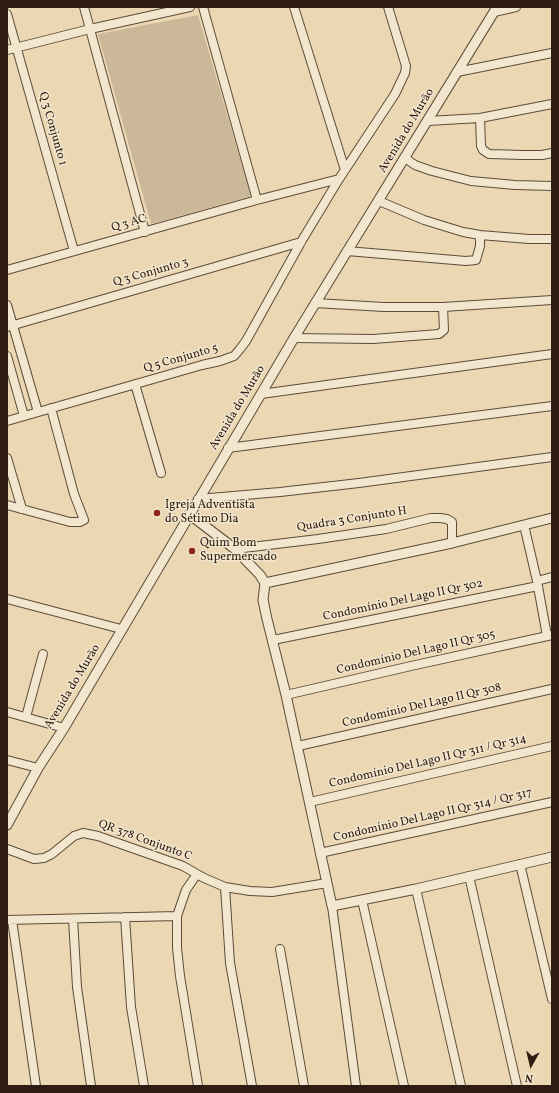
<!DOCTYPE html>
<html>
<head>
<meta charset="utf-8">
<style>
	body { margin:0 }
	#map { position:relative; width:559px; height:1093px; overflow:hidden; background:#ebd8b3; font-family:Vollkorn,serif }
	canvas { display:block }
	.frame { position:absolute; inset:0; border:8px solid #2e1c12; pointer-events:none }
	.north { position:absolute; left:511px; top:1045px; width:40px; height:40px; -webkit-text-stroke:3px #f2e6ce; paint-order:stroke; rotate:188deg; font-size:11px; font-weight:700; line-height:16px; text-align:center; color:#2e1c12 }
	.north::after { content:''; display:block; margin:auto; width:14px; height:18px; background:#2e1c12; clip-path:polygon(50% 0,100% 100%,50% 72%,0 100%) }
</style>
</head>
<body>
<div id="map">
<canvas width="559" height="1093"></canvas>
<div class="frame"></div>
<div class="north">N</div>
</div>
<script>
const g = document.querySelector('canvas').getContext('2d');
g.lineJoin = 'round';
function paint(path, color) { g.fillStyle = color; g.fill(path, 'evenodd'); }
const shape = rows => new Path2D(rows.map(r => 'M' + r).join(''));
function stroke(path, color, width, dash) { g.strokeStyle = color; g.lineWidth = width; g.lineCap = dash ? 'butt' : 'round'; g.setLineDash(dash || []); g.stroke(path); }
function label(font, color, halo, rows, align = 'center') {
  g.font = font + ' Vollkorn,serif'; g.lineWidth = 3; g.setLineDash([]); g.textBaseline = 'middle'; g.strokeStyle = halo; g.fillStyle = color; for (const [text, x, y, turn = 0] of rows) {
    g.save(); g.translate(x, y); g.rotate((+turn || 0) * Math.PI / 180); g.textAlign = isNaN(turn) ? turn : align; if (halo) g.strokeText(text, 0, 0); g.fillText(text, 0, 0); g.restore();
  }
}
const green = shape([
	[198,15,251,196,151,224,98,34]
]);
const minor = shape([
	[84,7,145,232],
	[203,7,257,200],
	[294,7,345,170],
	[494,12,516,7],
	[7,14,74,251],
	[7,50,90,29,190,7],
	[457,72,552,53],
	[480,118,481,146,483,150,489,154,522,155,542,155,552,153],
	[428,121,480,118,552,104],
	[405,158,415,165,432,171,471,181,515,185,552,186],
	[379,201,424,220,463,232,480,235,529,239,552,239],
	[347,251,466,261,476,260,480,246,480,235],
	[7,270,257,200,339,179,395,94,405,73,406,66,388,7],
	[315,303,384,307,443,307,552,300],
	[7,305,38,412],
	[7,327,301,242],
	[294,338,373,339,439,334,444,330,443,307],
	[7,356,24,416],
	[135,384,161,473],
	[261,394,552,354],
	[7,421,202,365,220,361,234,356,240,349,246,341,301,242,339,179],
	[228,448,552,406],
	[7,458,22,509],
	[198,499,280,492,359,483,552,457],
	[7,505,70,522,80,522,84,520,74,494,51,408],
	[524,525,537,581,547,636],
	[235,549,318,539,386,529,431,518,440,518,447,519,452,522,452,543],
	[537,581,552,577],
	[7,599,121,629],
	[273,640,538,586],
	[286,695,411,666,552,635],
	[7,712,64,728],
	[26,717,43,654],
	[298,746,552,689],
	[7,760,38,768],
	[310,802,552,746],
	[7,849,34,859,44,858,52,854,74,836,83,833,98,836,183,866,204,878,225,887,250,891,272,892,327,883],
	[320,853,552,802],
	[520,864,552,999],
	[197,874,186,890,177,916,177,948,180,976,198,1086],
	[469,876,517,1086],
	[225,887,230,963,252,1086],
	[416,889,461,1086],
	[362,900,404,1086],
	[332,906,356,1086],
	[125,917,131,1007,144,1086],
	[73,919,77,987,91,1086],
	[7,920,177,916],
	[12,920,36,1086],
	[280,949,304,1086]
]);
const tertiary = shape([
	[189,514,235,549,260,575,265,583],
	[265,583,263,600,267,619,286,695,332,906,416,889,552,857],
	[265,583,452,543,552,518],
	[7,825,38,768,64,728,294,338,497,7]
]);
const markers = [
	[157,513,4,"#8f2418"],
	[192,551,4,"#8f2418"]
];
const streetNames = [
	["Q 3 Conjunto 1",52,129,74],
	["Avenida do Murão",407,131,-59],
	["Q 3 AC",129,224,-16],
	["Q 3 Conjunto 3",151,273,-16],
	["Q 5 Conjunto 5",181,359,-16],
	["Avenida do Murão",238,408,-59],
	["Quadra 3 Conjunto H",352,520,-9],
	["Condomínio Del Lago II Qr 302",403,601,-12],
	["Condomínio Del Lago II Qr 305",416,653,-13],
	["Avenida do Murão",73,687,-59],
	["Condomínio Del Lago II Qr 308",422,706,-13],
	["Condomínio Del Lago II Qr 311 / Qr 314",428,762,-13],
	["Condomínio Del Lago II Qr 314 / Qr 317",433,816,-13],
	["QR 378 Conjunto C",145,841,20]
];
const poiNames = [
	["Igreja Adventista",165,506],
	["do Sétimo Dia",165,520],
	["Quim Bom",200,544],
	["Supermercado",200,558]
];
paint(green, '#cbb898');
stroke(minor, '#5d4b3a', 10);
stroke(tertiary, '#5d4b3a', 11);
stroke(minor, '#f2e6ce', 8);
stroke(tertiary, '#f2e6ce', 9);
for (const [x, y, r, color] of markers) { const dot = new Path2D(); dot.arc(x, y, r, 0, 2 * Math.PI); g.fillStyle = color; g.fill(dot); stroke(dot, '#f2e6ce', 1.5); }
label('12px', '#2e1c12', '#f2e6ce', streetNames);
label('12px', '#2e1c12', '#f2e6ce', poiNames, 'left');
</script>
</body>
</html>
